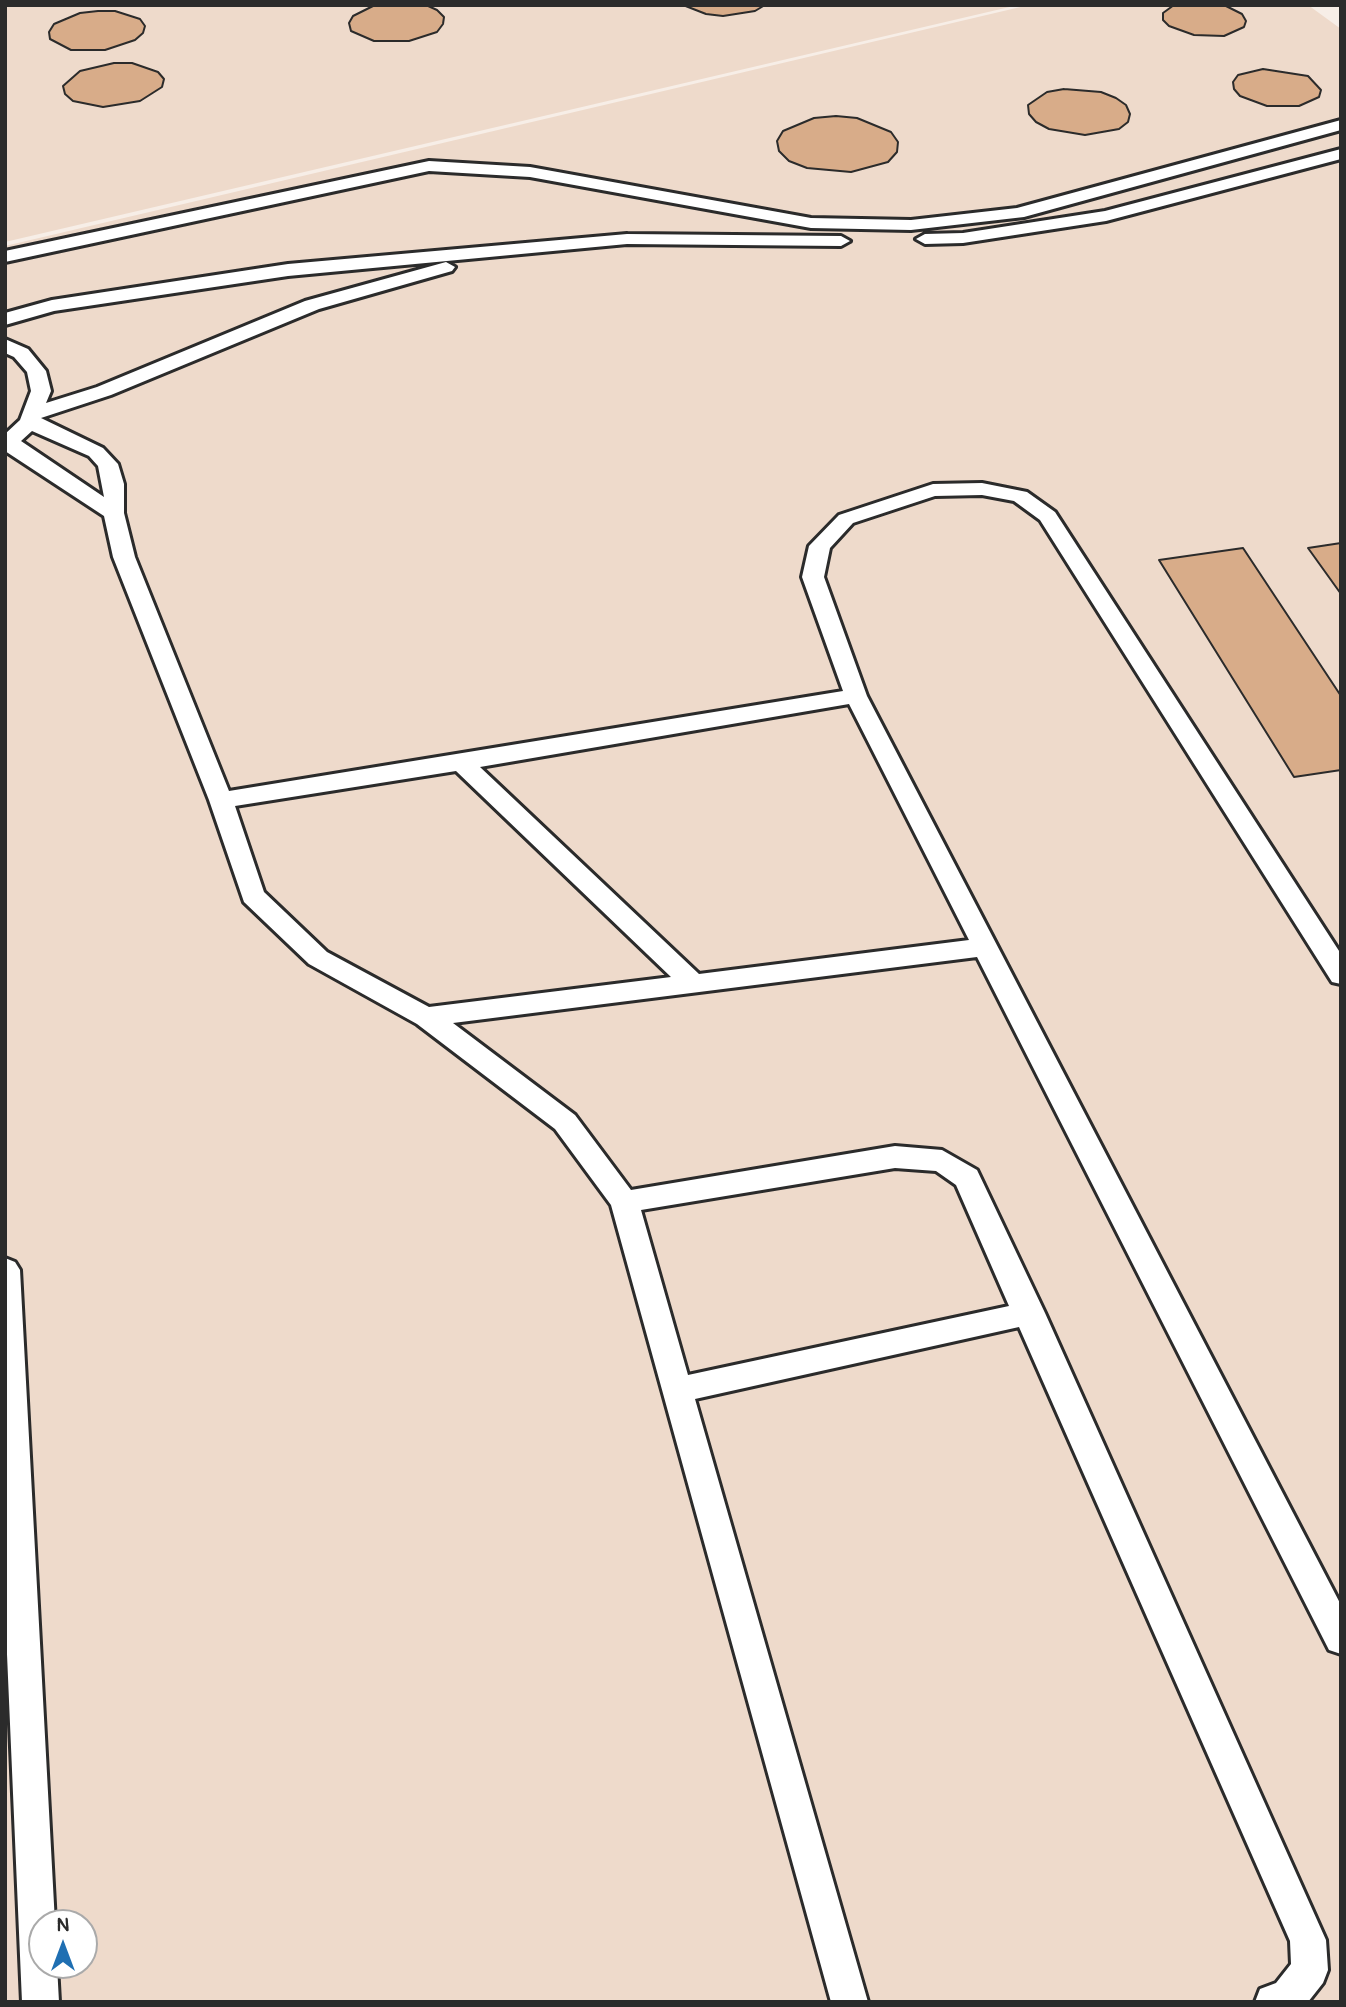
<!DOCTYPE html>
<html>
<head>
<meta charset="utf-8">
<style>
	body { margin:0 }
	#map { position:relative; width:1346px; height:2007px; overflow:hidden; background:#f7eee7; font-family:Pangolin,sans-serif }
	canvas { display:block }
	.frame { position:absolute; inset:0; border:7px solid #2b2b2b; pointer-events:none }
	.north { position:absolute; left:28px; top:1909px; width:70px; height:70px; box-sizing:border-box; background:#fff; border:2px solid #aaa; border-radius:50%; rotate:0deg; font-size:19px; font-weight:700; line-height:28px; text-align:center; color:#2b2b2b }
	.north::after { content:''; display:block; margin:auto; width:24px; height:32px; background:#1f6fb2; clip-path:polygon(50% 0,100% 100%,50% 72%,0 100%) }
</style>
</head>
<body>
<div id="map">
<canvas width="1346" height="2007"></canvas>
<div class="frame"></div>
<div class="north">N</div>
</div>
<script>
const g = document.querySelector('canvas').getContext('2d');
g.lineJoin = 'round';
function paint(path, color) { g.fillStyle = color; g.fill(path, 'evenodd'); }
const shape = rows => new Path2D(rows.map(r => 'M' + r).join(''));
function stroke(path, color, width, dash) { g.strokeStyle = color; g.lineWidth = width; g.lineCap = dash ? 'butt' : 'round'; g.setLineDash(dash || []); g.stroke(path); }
const built = shape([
	[5,5,1018,5,5,242],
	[1029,5,1308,5,1341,29,1341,2002,5,2002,5,246],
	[42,1923,84,1923,84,1965,42,1965]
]);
const building = shape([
	[375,5,426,5,437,10,444,17,443,24,437,32,409,41,374,41,351,31,349,23,353,16,375,5],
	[683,5,765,5,755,11,723,16,706,14,683,5],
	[1174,5,1224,5,1242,14,1246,21,1244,27,1224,36,1194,35,1169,26,1163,20,1163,13,1174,5],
	[98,11,115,11,140,19,145,26,143,33,135,40,105,50,71,50,50,39,49,32,54,24,80,13,98,11],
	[114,63,132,63,158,72,164,79,162,87,140,101,103,107,73,101,65,94,63,86,80,71,114,63],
	[1263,69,1308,76,1321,90,1319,97,1299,106,1267,106,1240,96,1234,89,1233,82,1238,75,1263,69],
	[1064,89,1101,92,1116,98,1126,105,1130,114,1128,122,1119,129,1085,135,1049,129,1036,122,1029,114,1028,105,1047,92,1064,89],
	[836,116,857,118,891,132,898,142,897,152,888,162,851,172,807,168,789,161,779,151,777,141,783,131,814,118,836,116],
	[1341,543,1341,594,1308,548,1341,543],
	[1243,548,1341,696,1341,770,1294,777,1159,560,1243,548]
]);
const lane = shape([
	[1341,120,1341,130,1024,217,911,230,811,228,530,177,429,171,5,262,5,251,429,161,530,167,811,218,911,220,1017,208,1341,120],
	[1341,149,1341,159,1106,221,963,243,925,244,916,239,925,234,963,233,1105,211,1341,149],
	[627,234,841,236,850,241,841,246,627,244,288,276,54,311,5,325,5,313,52,300,288,264,627,234],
	[446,262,455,267,452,271,319,309,111,395,41,418,103,448,118,464,124,484,124,513,135,557,229,791,843,691,802,577,809,546,839,515,933,484,982,483,1027,492,1055,512,1341,954,1341,984,1332,982,1040,520,1014,501,982,495,935,496,853,523,830,548,824,577,867,696,1341,1605,1341,1654,1329,1650,977,957,453,1023,575,1115,631,1190,895,1146,942,1150,977,1170,1045,1313,1326,1940,1328,1970,1323,1983,1308,2002,1255,2002,1260,1989,1276,1983,1291,1964,1290,1941,1019,1327,695,1399,868,2002,831,2002,611,1205,555,1129,417,1024,309,964,244,902,209,800,113,557,104,516,5,451,5,434,20,420,31,391,27,372,14,357,5,353,5,339,28,349,46,371,51,391,46,403,97,387,305,301,446,262],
	[32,431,89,456,98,466,104,497,21,441,32,431],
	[849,704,969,940,699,974,480,767,849,704],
	[456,771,671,977,429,1007,327,952,264,892,235,806,456,771],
	[895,1168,936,1171,956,1185,1009,1306,688,1375,641,1210,895,1168],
	[5,1258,15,1262,20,1270,55,1923,42,1923,42,1965,57,1965,59,2002,22,2002,5,1608,5,1258]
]);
paint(built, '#eedacb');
paint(building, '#d8ac89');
stroke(building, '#2b2b2b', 2);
stroke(lane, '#2b2b2b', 6);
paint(lane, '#fff');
</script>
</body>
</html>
